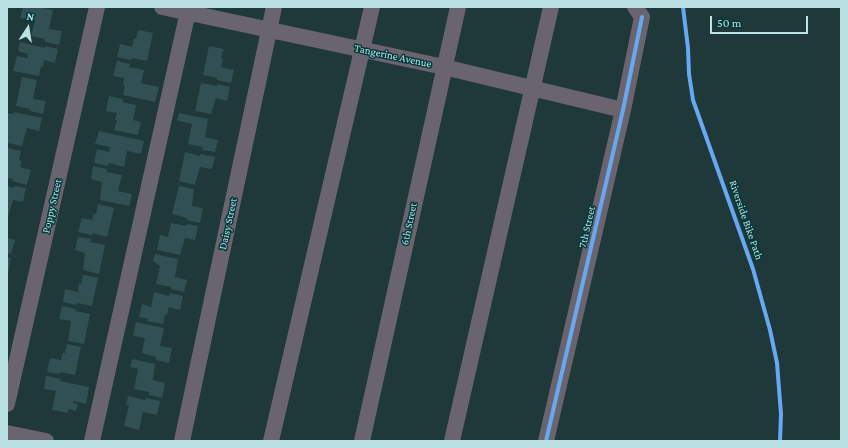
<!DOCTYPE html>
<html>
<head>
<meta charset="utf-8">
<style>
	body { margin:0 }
	#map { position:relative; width:848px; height:448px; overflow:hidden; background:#1f383a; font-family:"Crimson Pro",serif }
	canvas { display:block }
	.frame { position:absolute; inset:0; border:8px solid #bae2e5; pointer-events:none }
	.north { position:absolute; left:8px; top:8px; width:40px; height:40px; -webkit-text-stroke:3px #05383c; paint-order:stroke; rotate:12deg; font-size:11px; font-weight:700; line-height:16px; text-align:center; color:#bae2e5 }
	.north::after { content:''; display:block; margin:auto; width:14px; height:18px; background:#bae2e5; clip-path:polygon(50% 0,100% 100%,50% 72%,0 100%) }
	.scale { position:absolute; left:710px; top:16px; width:98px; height:18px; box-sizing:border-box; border:2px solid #bae2e5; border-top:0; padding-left:5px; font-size:12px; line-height:14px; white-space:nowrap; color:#bae2e5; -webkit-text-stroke:3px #05383c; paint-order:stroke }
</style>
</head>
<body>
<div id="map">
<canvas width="848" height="448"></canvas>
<div class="frame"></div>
<div class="north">N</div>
<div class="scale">50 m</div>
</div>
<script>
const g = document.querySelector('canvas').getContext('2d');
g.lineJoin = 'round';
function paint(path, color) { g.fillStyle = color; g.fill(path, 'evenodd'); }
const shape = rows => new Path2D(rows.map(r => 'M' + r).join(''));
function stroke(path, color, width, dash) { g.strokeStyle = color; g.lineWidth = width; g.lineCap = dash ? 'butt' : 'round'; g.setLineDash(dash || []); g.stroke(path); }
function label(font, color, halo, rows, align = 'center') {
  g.font = font + ' "Crimson Pro",serif'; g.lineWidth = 3; g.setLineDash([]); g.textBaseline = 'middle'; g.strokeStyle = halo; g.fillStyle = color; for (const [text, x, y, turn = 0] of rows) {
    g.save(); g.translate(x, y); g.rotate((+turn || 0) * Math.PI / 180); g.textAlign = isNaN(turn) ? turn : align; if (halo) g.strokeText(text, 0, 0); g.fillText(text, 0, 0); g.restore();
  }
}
const building = shape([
	[23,7,39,7,53,10,49,29,62,31,59,45,45,42,45,39,31,36,35,21,20,18],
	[138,30,153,33,147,61,132,58,131,60,117,57,120,44,132,47,134,38,136,39],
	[20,42,45,48,45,46,58,49,55,63,44,60,43,67,41,67,39,76,13,71,17,56,27,58,28,54,18,51],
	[209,46,224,49,221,58,223,59,221,67,234,70,231,83,217,80,217,78,203,75],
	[117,61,130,64,129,67,144,70,141,83,159,87,155,102,123,95,125,86,123,85,124,78,113,76],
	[22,77,37,80,33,99,46,101,43,114,30,111,30,109,16,106],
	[201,83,217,86,217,84,230,87,227,101,216,98,211,114,195,111],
	[109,96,123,99,122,102,136,105,133,120,141,122,138,135,114,130,117,120,115,120,117,113,106,111],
	[14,112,42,118,39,131,27,128,22,146,7,143,7,113,14,114],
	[179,113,208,119,205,137,218,140,215,152,202,150,203,147,188,144,192,124,179,121,177,120],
	[99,131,144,141,141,154,127,151,124,167,109,163,108,166,94,163,97,149,109,152,110,147,95,144],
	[7,148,21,151,19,160,22,161,20,167,31,170,27,185,12,181,13,179,7,178],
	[185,152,200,156,201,154,215,157,212,169,200,167,195,185,179,181],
	[93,166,107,169,106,172,122,175,118,191,132,194,129,206,100,200,102,182,91,179],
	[7,186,13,188,14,186,26,188,23,202,13,200,8,217],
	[179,186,194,189,192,206,203,208,200,223,186,220,187,218,172,214],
	[98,204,114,208,107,237,93,233,92,235,78,232,82,218,92,220,94,213,96,214],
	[171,223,186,226,187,224,198,226,195,240,185,238,180,255,157,250,160,235,168,237],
	[78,237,91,239,90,242,105,245,99,274,83,270,85,253,75,250],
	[7,238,15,240,11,254,7,253],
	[155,254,178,259,175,277,187,280,184,292,171,289,171,287,156,284,160,266,153,261],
	[7,257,11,258,8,273,7,273],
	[83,275,98,278,92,306,77,303,77,305,63,302,65,289,78,292,79,283,81,284],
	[154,292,169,296,170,293,183,296,180,310,169,307,167,315,165,314,163,324,147,321,148,319,139,317,142,304,151,307],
	[62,306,76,309,75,311,90,314,84,344,68,341,71,321,59,319],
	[136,322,164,328,160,346,172,348,169,363,156,360,156,357,142,353,145,338,133,336],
	[67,344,81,347,75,375,60,372,60,374,47,372,50,358,61,360,63,353,65,353],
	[132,359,155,364,153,380,165,383,162,398,149,395,149,392,134,389,138,369,130,367],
	[46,376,61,379,60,381,89,387,86,404,73,401,73,403,78,404,76,411,68,409,68,413,52,410,56,391,44,389],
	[128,396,145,400,146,398,160,401,157,415,143,412,139,430,124,426,129,405,126,405]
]);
const minor = shape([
	[162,7,444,67,623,110],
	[7,404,97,7],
	[7,433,46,441],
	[92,441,189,7],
	[182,441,274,7],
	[271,441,372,7],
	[362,441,458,7],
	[452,441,551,7],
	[546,441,623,110,642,17,635,7]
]);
const cycleway = shape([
	[683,7,688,48,689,74,693,100,753,269,770,330,777,363,781,414,780,441],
	[546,441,623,110,642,17]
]);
const streetNames = [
	["Tangerine Avenue",393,56,12],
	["Poppy Street",52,206,-77],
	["Riverside Bike Path",746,220,71],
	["Daisy Street",228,224,-78],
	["6th Street",409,224,-78],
	["7th Street",587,227,-77]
];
paint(building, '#315053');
stroke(minor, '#6a646f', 16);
stroke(cycleway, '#66a8f1', 4);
label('11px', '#bae2e5', '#05383c', streetNames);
</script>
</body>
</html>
